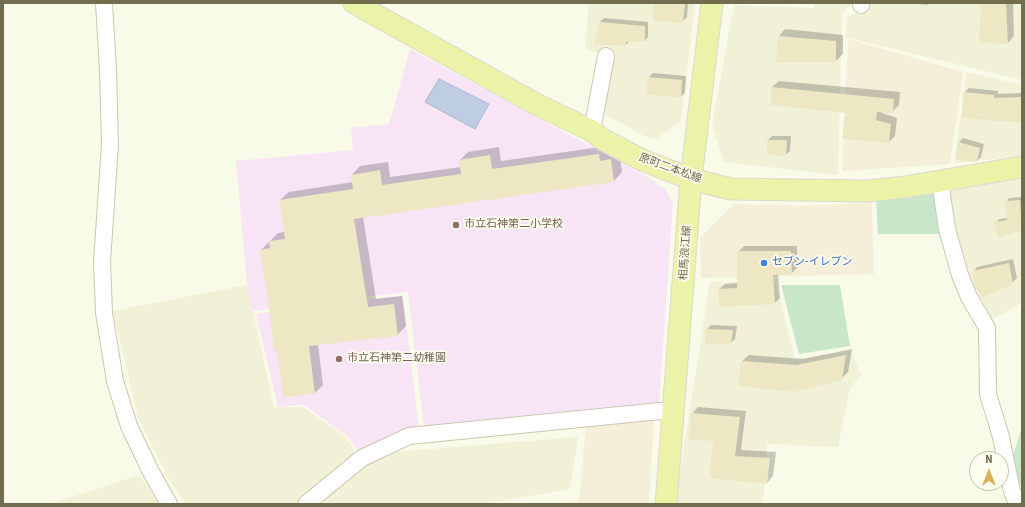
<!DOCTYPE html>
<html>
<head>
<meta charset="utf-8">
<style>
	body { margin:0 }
	#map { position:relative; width:1025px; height:507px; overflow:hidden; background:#f9fbe9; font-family:"Source Sans 3",sans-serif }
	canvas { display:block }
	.frame { position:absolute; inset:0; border:4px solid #736d4f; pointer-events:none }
	.north { position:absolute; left:969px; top:451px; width:40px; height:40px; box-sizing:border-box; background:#fcfdef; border:1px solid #c5c3af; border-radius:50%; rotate:0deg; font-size:11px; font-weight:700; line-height:16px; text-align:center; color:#736d4f }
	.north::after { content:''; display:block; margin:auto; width:14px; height:18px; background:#d8b25a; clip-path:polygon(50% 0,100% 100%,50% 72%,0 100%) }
</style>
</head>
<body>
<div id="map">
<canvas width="1025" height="507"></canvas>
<div class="frame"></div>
<div class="north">N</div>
</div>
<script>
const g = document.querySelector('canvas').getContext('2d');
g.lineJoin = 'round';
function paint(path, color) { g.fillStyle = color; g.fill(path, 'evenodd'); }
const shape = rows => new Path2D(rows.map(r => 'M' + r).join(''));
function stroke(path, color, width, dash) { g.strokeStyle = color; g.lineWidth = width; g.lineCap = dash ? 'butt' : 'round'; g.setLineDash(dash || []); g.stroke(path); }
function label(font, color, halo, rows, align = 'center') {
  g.font = font + ' "Source Sans 3","Noto Sans JP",sans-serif'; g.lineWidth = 3.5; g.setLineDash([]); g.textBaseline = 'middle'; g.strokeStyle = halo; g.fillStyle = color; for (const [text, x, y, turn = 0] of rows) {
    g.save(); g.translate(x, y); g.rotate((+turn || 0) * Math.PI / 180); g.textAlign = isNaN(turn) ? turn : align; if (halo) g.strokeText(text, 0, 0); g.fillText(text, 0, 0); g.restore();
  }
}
const residential = shape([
	[589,3,695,3,681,121,656,139,644,136,599,111,609,56,585,49],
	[815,3,853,3,842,13,838,175,724,162,712,125,734,5,814,8],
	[870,3,1022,3,1022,80,845,37,848,16,869,9],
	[967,72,1022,85,1022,156,954,163],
	[1022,179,1022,298,1020,304,992,319,970,276,945,190],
	[710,282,776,283,795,359,851,351,861,375,850,388,838,447,767,444,763,504,675,504],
	[247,285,274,407,303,407,346,437,357,455,578,437,570,489,483,504,186,504,170,481,138,418,113,311],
	[139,475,160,504,50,504]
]);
const commercial = shape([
	[848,39,963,72,950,164,842,171],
	[872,202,874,274,701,278,700,238,734,204,805,206],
	[654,417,649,504,560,504,579,501,586,424]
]);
const education = shape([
	[410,49,646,176,665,189,673,203,659,403,650,405,424,428,408,292,252,311,247,285,236,161,353,150,351,128,389,124],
	[403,295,419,428,392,435,359,452,347,436,304,405,278,407,256,314]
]);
const green = shape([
	[933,191,944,234,878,234,876,199],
	[781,285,840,285,850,346,799,354],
	[1022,417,1022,488,1010,465,1021,430]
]);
const water = shape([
	[439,79,489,104,475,129,425,102,439,79]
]);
const shadow = shape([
	[655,3,688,3,687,17,682,22],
	[909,3,929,3,927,5],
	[982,3,1013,3,1014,36,1008,43],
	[604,18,648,22,648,37,645,41,629,41,626,45,595,44,600,22],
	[785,29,843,35,843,54,836,61,778,61,779,36],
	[653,73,686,76,685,93,680,97,647,93,649,77],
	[779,81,900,92,899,105,892,112,882,111,882,113,897,118,895,136,889,142,846,112,772,87],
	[969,88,998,91,998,94,1022,93,1022,120,964,93],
	[772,136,791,136,790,151,785,155,768,140],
	[963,138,984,144,981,157,977,161,959,142],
	[608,146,619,151,622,172,614,181,363,217,376,299,402,296,406,326,397,335,318,344,323,385,315,393,261,250,278,233,285,232,280,200,289,192,353,182,352,175,360,166,388,162,390,177,461,167,460,160,468,152,499,147,501,161],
	[1021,197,1022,229,999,236,996,223,999,219,1008,218,1006,202,1009,198],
	[744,246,797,246,797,268,791,274,778,274,780,298,775,303,719,289,725,284,738,283,738,252],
	[1013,259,1017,278,1012,283,973,272,977,267],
	[711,325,737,326,735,339,731,343,706,330],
	[852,349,848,372,841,379,742,361,749,355,803,359],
	[698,407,746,411,741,450,776,452,773,476,767,483,715,440,692,414]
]);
const building = shape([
	[654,3,685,3,683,23,653,21],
	[981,3,1006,3,1008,44,979,43],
	[600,22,645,26,645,42,626,42,626,46,594,44],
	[778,36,836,41,836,62,776,62],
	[648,77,682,80,681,98,646,94],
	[771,87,894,99,893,113,877,112,876,120,891,124,889,143,842,139,845,113,771,105],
	[963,92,994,95,994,98,1022,97,1022,122,1009,122,962,118],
	[767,140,787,140,786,156,767,155],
	[958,142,980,148,977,162,956,160],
	[599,154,600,161,611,159,614,182,354,219,368,307,394,304,398,336,309,346,315,394,283,397,277,350,274,351,268,297,260,250,270,248,269,241,285,239,279,200,353,189,351,175,380,170,382,185,461,174,459,160,490,155,492,169],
	[1020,200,1022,230,998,238,994,222,1007,220,1005,201],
	[737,251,791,251,792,275,773,275,775,304,719,307,718,289,737,288],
	[1009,263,1013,284,981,298,975,287,972,271],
	[705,329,733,330,731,344,705,344],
	[846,355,842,380,794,392,738,386,741,361,796,365],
	[691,413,740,417,735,456,770,458,767,484,709,478,713,441,689,439]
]);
const minor = shape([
	[104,3,108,70,110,145,102,262,104,313,115,381,129,426,151,472,169,504],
	[861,5,861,3],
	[592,131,606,56],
	[940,181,947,229,960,275,969,297,987,328,988,394,1001,437,1012,491,1017,504],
	[306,504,362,458,409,436,660,411,674,412]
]);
const major = shape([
	[354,3,536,104,592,131,602,139,642,160,691,179,731,189,867,191,905,187,1022,167],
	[666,504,691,179,712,3]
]);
const markers = [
	[456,225,4,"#8d6e63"],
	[764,263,4,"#3f7fe0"],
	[339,359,4,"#8d6e63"]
];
const streetNames = [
	["原町二本松線",670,169,20],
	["相馬浪江線",686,253,-86]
];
const educationNames = [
	["市立石神第二小学校",464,225],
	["市立石神第二幼稚園",347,359]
];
const shopNames = [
	["セブン-イレブン",772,263]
];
paint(residential, '#f1f1d8');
paint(commercial, '#f5eed8');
paint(education, '#f7e5f5');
paint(green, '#c8e7ca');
paint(water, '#bfcde3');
stroke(water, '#a6b7d3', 1);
paint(shadow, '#0003');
paint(building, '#ede8c3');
stroke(minor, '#c9c7ad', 18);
stroke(major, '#dbd9d1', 23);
stroke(minor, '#fff', 16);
stroke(major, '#ebf3a8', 21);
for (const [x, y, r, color] of markers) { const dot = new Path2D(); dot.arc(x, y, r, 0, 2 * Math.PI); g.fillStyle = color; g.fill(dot); stroke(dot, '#fcfdef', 1.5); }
label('11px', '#736d4f', '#fcfdef', streetNames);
label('11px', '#785e54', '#fcfdef', educationNames, 'left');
label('11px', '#366cbe', '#fcfdef', shopNames, 'left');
</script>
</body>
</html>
